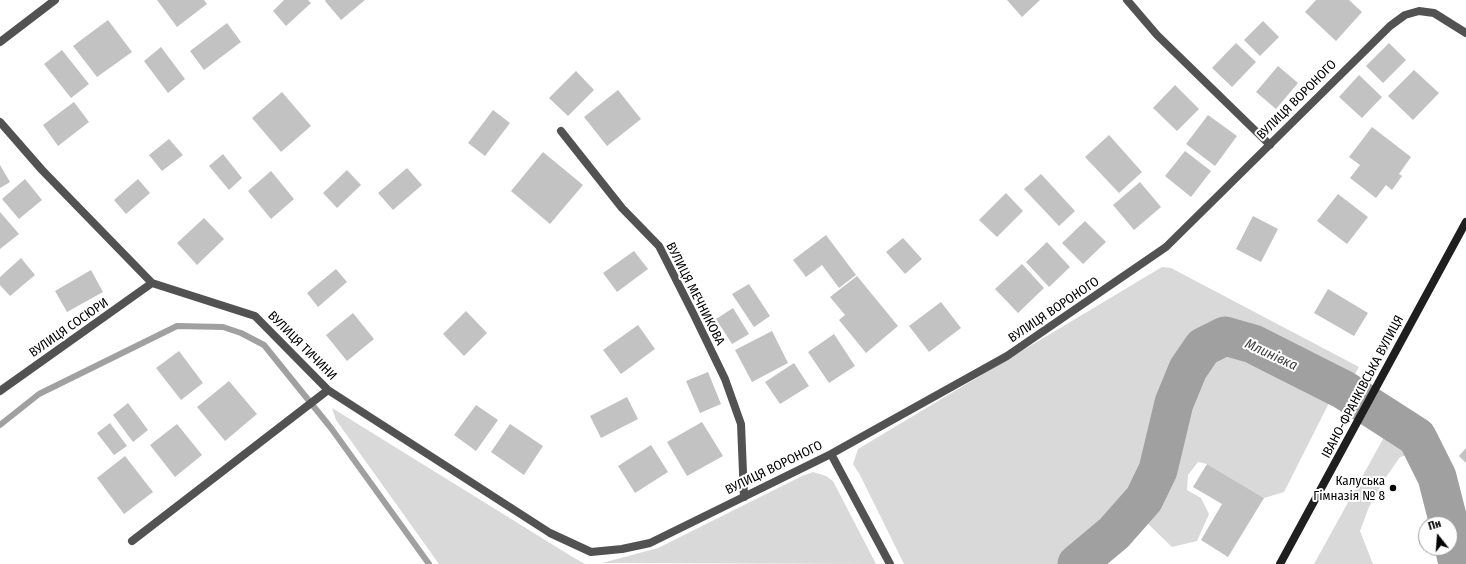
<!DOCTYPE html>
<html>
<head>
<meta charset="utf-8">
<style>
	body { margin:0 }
	#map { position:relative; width:1466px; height:564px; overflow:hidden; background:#fff; font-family:"Fira Sans Condensed",sans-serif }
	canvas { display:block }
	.north { position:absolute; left:1418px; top:516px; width:40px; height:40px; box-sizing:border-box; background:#fff; border:1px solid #999; border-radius:50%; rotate:343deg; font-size:11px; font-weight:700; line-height:16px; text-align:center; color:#000 }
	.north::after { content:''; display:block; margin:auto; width:14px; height:18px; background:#000; clip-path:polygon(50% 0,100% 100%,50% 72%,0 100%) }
</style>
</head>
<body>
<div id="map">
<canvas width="1466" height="564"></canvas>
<div class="north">Пн</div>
</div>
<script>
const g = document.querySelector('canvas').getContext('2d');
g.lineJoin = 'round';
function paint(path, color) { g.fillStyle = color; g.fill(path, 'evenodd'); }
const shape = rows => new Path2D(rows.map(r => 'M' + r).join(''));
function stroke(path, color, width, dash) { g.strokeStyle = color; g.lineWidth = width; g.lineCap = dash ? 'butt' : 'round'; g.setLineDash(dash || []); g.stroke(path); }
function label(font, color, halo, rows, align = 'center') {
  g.font = font + ' "Fira Sans Condensed",sans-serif'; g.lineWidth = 4; g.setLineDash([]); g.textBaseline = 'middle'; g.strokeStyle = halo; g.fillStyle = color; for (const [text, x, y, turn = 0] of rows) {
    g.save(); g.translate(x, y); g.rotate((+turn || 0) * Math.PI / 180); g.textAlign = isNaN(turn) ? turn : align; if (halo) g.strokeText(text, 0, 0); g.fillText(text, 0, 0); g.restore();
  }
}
const green = shape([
	[1162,267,1171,268,1359,367,1348,386,1234,331,1215,332,1193,345,1181,369,1157,435,1155,456,1149,478,1141,490,1113,523,1072,558,1064,564,904,564,860,475,853,464,858,449],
	[1224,343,1249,348,1319,383,1330,401,1284,492,1264,498,1207,464,1198,462,1188,475,1187,490,1201,498,1209,514,1197,541,1172,547,1141,517,1163,472,1172,430,1180,402,1191,378,1207,351],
	[332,408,571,556,585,564,439,564,336,420],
	[1388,430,1416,453,1400,457,1384,480,1369,507,1360,531,1373,564,1314,564],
	[813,472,826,476,833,481,876,564,602,563,658,548,802,476]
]);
const stream = shape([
	[0,425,39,394,177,326,223,327,241,333,264,345,331,428,429,564]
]);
const river = shape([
	[1450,528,1458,564],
	[1077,564,1114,533,1144,499,1158,470,1174,403,1188,369,1203,347,1225,336,1253,344,1344,390,1417,437,1437,477,1449,524]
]);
const building = shape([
	[157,0,204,0,207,4,177,27],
	[284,0,308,0,311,3,286,26,273,11],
	[326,0,365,0,341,20,325,1],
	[1007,0,1040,0,1022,17],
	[1316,0,1349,0,1362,12,1336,41,1305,12],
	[108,20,132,52,97,77,73,46],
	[1263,21,1279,37,1260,56,1244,40],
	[227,23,241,42,204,70,190,51],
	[1236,43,1256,62,1232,87,1212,68],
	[1389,43,1406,60,1383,83,1366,66],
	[161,47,185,79,168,93,144,61],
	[62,50,89,84,71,98,44,64],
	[1278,66,1298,83,1276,109,1256,92],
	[1414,70,1439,93,1413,120,1388,96],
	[576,71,594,90,568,116,549,98],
	[1359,75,1382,97,1362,118,1339,97],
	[1175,85,1199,109,1177,131,1153,108],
	[618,90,641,119,607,146,584,117],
	[282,92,311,126,281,152,252,118],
	[74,102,89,122,58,146,43,125],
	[493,110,510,123,485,156,468,143],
	[1208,115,1237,136,1215,166,1186,144],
	[1372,127,1411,157,1399,174,1402,176,1392,190,1386,185,1376,198,1350,178,1360,165,1349,157],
	[1109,135,1142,172,1119,193,1085,157],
	[169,139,183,155,162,171,149,155],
	[1185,151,1211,171,1191,197,1165,176],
	[543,152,583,185,550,224,511,191],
	[223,154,242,178,229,190,209,166],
	[0,165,10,182,0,188],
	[407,168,422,185,393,210,378,193],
	[347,170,361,185,337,208,323,193],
	[271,171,294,199,271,219,248,191],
	[1041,174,1075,211,1059,226,1024,189],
	[25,179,42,200,19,219,2,199],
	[138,179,150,193,126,214,114,200],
	[1140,182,1161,207,1134,230,1113,205],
	[1006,193,1023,211,997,237,979,220],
	[1338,194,1368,217,1347,244,1317,221],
	[0,212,19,234,0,249],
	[1253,216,1278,229,1261,262,1236,249],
	[204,218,224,239,197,265,177,243],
	[1085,221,1106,242,1083,264,1062,243],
	[826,235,856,275,839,288,822,265,806,277,793,260],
	[903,238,922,259,905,274,886,252],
	[1047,242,1070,267,1049,287,1026,262],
	[634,251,648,269,617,292,603,273],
	[21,258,35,275,10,296,0,285,0,277],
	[1022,264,1044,288,1018,313,995,289],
	[336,269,347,282,318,307,307,293],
	[91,270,103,292,67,312,55,291],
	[857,276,898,326,866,353,839,320,845,315,830,297],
	[749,284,770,316,754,327,732,294],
	[1328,289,1368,313,1354,336,1314,313],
	[941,302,961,328,929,352,909,326],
	[733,308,749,334,732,344,716,319],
	[466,311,487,333,464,356,443,334],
	[353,313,374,339,347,361,326,335],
	[638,325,655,349,621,374,603,350],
	[772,331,788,363,752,382,735,350],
	[834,334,855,366,829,383,808,352],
	[179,351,203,383,181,400,156,368],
	[794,363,809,386,780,404,765,382],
	[708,372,721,404,700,413,686,381],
	[229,381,257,414,225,441,197,407],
	[627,397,638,419,601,438,590,416],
	[128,403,148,430,133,442,113,415],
	[476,405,498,420,476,451,454,435],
	[702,422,723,456,687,476,667,442],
	[110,423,127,446,114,455,97,433],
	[177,424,202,455,175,477,150,445],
	[510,424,543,446,524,475,491,452],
	[651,445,668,472,635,493,618,466],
	[1466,448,1466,463,1459,456],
	[125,456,153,492,124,514,97,478],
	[1207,464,1264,498,1228,557,1201,540,1222,504,1193,487]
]);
const street = shape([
	[1127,0,1157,35,1270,145],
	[0,42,55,0],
	[0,122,42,170,152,283,255,316,328,390,550,533,591,552,622,549,650,543,831,454,1007,356,1166,247,1390,26,1405,15,1419,11,1434,13,1466,33],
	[561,131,622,208,659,246,694,315,725,379,741,424,744,497],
	[0,391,152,283],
	[831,454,890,564],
	[132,541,328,390]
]);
const secondary = shape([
	[1280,564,1466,222]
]);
const markers = [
	[1393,488,4,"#000"]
];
const streetNames = [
	["ВУЛИЦЯ ВОРОНОГО",1297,100,-45],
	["ВУЛИЦЯ МЕЧНИКОВА",695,294,63],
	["ВУЛИЦЯ ВОРОНОГО",1054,310,-34],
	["ВУЛИЦЯ СОСЮРИ",69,328,-35],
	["ВУЛИЦЯ ТИЧИНИ",302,346,45],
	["ІВАНО-ФРАНКІВСЬКА ВУЛИЦЯ",1363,387,-62],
	["ВУЛИЦЯ ВОРОНОГО",774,468,-26]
];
const poiNames = [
	["Калуська",1385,481],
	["Гімназія № 8",1385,496]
];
const waterNames = [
	["Млинівка",1271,355,25]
];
paint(green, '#d9d9d9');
stroke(stream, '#a0a0a0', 6);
stroke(river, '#a0a0a0', 39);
paint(building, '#c2c2c2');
stroke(street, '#525252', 8);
stroke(secondary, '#1f1f1f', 8);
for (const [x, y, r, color] of markers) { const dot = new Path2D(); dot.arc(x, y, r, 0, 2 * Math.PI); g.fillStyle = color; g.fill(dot); stroke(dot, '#fff', 1.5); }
label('13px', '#000', '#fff', streetNames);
label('13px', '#000', '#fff', poiNames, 'right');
label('italic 14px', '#414141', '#fff', waterNames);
</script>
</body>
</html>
